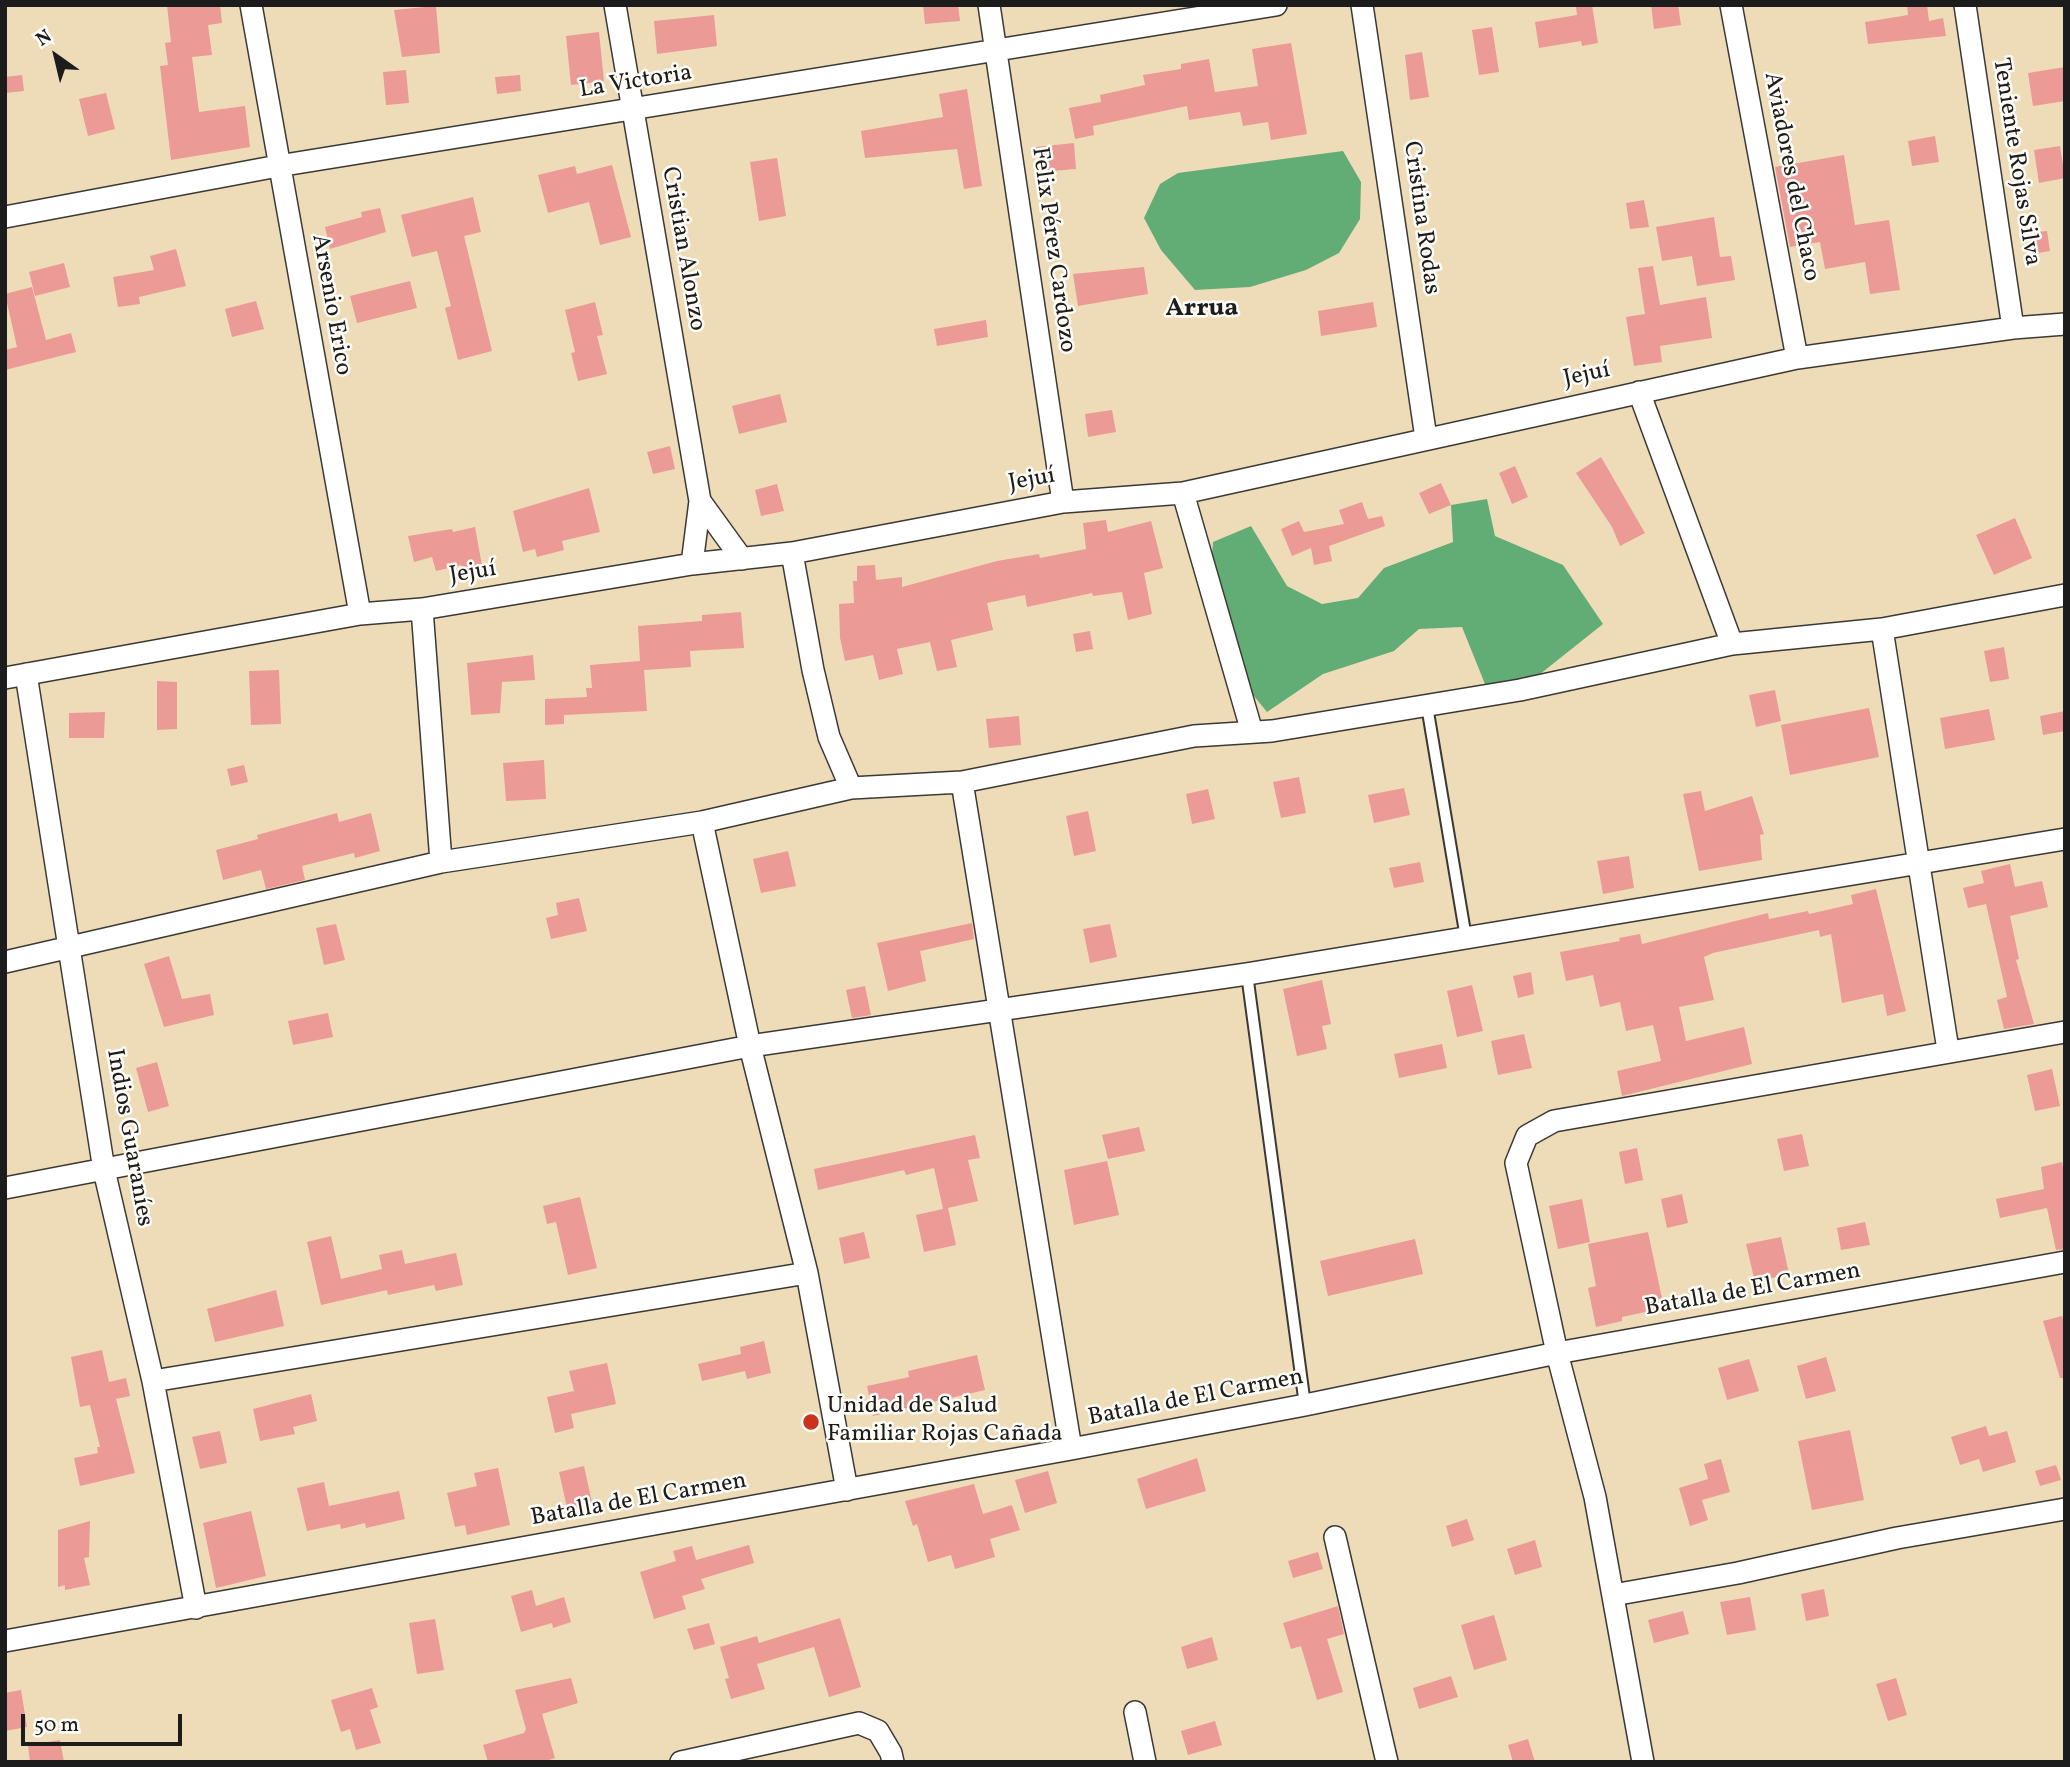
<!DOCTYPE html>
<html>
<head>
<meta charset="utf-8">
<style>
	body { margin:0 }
	#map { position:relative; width:2070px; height:1767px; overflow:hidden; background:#eedcb9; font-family:Vollkorn,serif }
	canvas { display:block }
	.frame { position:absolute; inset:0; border:7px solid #1c1c1c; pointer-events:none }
	.north { position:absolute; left:21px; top:21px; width:70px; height:70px; -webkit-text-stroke:5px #fdfcf7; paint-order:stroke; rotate:326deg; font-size:19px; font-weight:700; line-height:28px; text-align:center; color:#1c1c1c }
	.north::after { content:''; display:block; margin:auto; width:24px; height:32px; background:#1c1c1c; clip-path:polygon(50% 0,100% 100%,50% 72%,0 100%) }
	.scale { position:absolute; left:21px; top:1714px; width:161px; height:32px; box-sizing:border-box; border:4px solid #1c1c1c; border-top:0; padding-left:9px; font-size:21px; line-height:24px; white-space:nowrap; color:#1c1c1c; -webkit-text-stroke:5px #fdfcf7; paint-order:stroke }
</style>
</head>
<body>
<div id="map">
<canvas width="2070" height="1767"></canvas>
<div class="frame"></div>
<div class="north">N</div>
<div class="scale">50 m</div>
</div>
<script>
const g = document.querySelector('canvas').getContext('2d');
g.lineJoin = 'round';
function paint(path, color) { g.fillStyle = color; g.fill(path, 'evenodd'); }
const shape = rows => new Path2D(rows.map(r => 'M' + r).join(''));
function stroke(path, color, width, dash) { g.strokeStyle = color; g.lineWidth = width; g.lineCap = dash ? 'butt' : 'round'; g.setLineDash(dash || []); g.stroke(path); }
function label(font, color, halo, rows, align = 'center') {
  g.font = font + ' Vollkorn,serif'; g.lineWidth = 5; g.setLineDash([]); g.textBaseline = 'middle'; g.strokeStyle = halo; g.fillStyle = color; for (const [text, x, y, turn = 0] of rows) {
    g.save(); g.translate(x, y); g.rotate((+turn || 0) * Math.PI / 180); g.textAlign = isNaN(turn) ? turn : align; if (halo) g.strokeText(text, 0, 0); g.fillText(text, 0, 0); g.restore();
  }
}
const forest = shape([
	[1343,151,1361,182,1360,219,1339,253,1306,270,1250,287,1195,290,1161,250,1144,218,1160,184,1178,173],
	[1487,499,1495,536,1563,565,1603,624,1520,690,1487,689,1462,627,1419,629,1394,651,1323,674,1267,712,1245,685,1210,581,1213,542,1251,526,1287,586,1322,604,1358,598,1384,568,1453,542,1451,505]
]);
const building = shape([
	[167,5,220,5,222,23,208,25,212,55,192,57,199,112,245,106,250,147,171,160,160,66,168,65,165,43,171,42],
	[923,5,958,5,960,21,925,24],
	[1592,5,1598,43,1582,46,1581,41,1539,48,1535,22,1577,15,1576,7],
	[1651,5,1678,5,1681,25,1654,29],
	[1907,5,1927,5,1929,21,1943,18,1946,36,1868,44,1865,22,1908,15],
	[436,6,440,53,402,57,394,10],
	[714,15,717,46,657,54,654,21],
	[1492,27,1499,72,1479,75,1472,30],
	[599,32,604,81,571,85,566,36],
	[1291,43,1307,134,1271,140,1268,122,1243,126,1240,112,1189,120,1187,106,1093,126,1094,135,1075,139,1069,108,1101,102,1100,95,1145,85,1143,75,1181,69,1181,64,1209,59,1215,92,1258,86,1252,49],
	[1422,52,1429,97,1410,100,1405,55],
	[2065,67,2065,101,2033,106,2028,73],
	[406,70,409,103,386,105,383,72],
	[22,75,24,91,5,93,5,77],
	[520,75,521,91,497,94,495,77],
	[967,89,982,186,964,189,957,149,865,158,861,131,943,117,939,94],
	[106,93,115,129,88,136,79,99],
	[1935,136,1939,162,1912,166,1908,141],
	[1074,143,1076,169,1039,172,1036,147],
	[2060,146,2065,178,2039,183,2034,150],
	[1844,155,1855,225,1889,220,1900,290,1870,294,1865,262,1825,269,1820,242,1790,247,1775,167],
	[777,158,786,216,759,221,750,162],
	[612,165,631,237,600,245,589,202,548,213,538,175,575,166,577,174],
	[473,197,481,232,464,236,492,351,458,360,445,308,451,306,437,251,412,257,401,215],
	[1644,200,1649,227,1630,229,1626,203],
	[380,208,386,232,330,249,325,227,362,217,361,212],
	[1714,217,1720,257,1731,256,1735,280,1697,286,1692,256,1662,261,1656,227],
	[2047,231,2050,251,2033,254,2029,233],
	[176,249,186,286,139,297,140,304,118,307,113,277,154,270,150,256],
	[64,263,70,287,35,296,29,272],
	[1653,266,1660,305,1706,297,1712,338,1660,346,1662,362,1634,366,1626,317,1645,314,1638,268],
	[1144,267,1148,294,1078,306,1073,274],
	[410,281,417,308,357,323,350,296],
	[32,287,46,340,71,333,76,352,5,370,5,350,17,347,5,294],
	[256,301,264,329,232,337,225,309],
	[595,302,603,335,597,336,607,374,578,381,571,353,575,352,565,310],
	[1373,302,1377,327,1321,336,1318,311],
	[986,320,988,337,937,346,934,329],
	[780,394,787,422,739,434,732,406],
	[1112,410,1116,432,1088,437,1085,414],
	[670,446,675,469,653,474,647,452],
	[1601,457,1645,533,1620,546,1612,527,1576,473],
	[1515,466,1528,497,1512,504,1499,473],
	[1441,483,1451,505,1429,514,1419,493],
	[777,484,784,511,761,516,755,490],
	[589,488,600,532,562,541,564,550,537,557,535,549,523,552,513,511],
	[1362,502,1368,519,1382,516,1385,526,1329,546,1332,561,1314,565,1311,548,1292,556,1281,529,1299,521,1304,532,1344,524,1339,510],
	[2015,518,2032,558,1994,575,1976,535],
	[1106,520,1108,532,1151,521,1163,568,1144,573,1152,614,1128,620,1122,592,1093,596,1092,593,1027,607,1025,595,987,603,993,630,951,640,957,667,937,671,930,642,897,649,903,674,879,680,873,655,845,661,840,638,839,604,854,603,853,581,857,581,857,566,875,565,876,580,902,577,902,587,997,561,1039,554,1040,558,1086,549,1083,523],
	[475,527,483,571,464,576,461,565,436,571,432,557,414,562,408,536,452,529,453,532],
	[741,612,744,648,690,651,691,667,644,670,647,711,564,715,564,724,545,725,545,699,587,697,586,688,592,688,590,665,640,661,638,626,702,621,702,615],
	[1090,631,1093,649,1076,652,1073,634],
	[2004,647,2009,679,1990,682,1984,651],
	[533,655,535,680,502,682,500,713,471,715,467,663],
	[279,670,281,724,251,725,249,671],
	[157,681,177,682,177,729,157,730],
	[1775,690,1781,721,1756,727,1749,695],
	[1869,708,1879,757,1790,775,1781,725],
	[1989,709,1995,740,1945,749,1940,718],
	[2065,711,2065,731,2043,735,2040,716],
	[105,712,104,738,69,738,69,713],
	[1019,716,1021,745,989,748,986,719],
	[544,760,546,799,506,801,503,763],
	[244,765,248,782,231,786,227,769],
	[1299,777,1306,813,1281,818,1273,782],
	[1404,788,1410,815,1374,823,1368,795],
	[1208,789,1215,819,1192,824,1186,794],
	[1701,791,1705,811,1752,796,1764,834,1760,835,1762,860,1699,871,1683,794],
	[1088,811,1096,851,1074,856,1066,816],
	[337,813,339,822,371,813,380,851,355,858,354,853,302,866,305,880,266,889,261,870,223,880,216,850,258,839,257,835],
	[788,851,796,886,761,893,753,859],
	[1629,856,1634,888,1603,894,1597,861],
	[1420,862,1424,882,1394,888,1389,868],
	[2010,864,2015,887,2042,881,2048,907,2010,916,2019,959,2016,960,2034,1024,2004,1029,1997,1000,2007,997,1986,904,1968,908,1963,888,1984,883,1981,871],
	[1876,889,1906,1011,1887,1016,1883,994,1842,1003,1831,934,1820,937,1819,930,1713,953,1704,957,1714,1000,1679,1007,1686,1041,1744,1027,1752,1064,1622,1096,1617,1071,1661,1061,1653,1025,1626,1031,1620,1002,1600,1007,1593,975,1566,981,1560,952,1620,941,1619,938,1640,934,1642,944,1768,913,1769,919,1808,911,1809,914,1853,904,1851,895],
	[579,898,587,931,551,939,546,918,558,915,556,903],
	[972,923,974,939,920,951,926,981,888,991,877,943],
	[336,924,345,960,324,965,316,928],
	[1110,924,1117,957,1090,963,1083,929],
	[169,956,182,999,210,994,214,1015,164,1027,144,964],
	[1531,972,1534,994,1518,998,1513,976],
	[1322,980,1331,1024,1322,1026,1327,1049,1297,1056,1283,989],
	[1472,985,1483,1031,1457,1037,1447,991],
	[865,986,871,1015,852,1018,846,990],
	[328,1013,333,1037,293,1045,288,1021],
	[1524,1034,1532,1068,1498,1075,1491,1041],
	[1442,1044,1447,1068,1399,1078,1394,1054],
	[157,1062,169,1106,148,1112,136,1068],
	[2052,1069,2060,1106,2035,1111,2027,1075],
	[1139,1127,1145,1151,1108,1159,1102,1135],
	[1802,1134,1809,1166,1784,1171,1777,1139],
	[975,1135,980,1158,968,1160,978,1201,948,1208,956,1245,924,1252,916,1215,943,1209,934,1168,906,1175,904,1170,818,1190,814,1169],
	[1637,1148,1643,1180,1625,1184,1619,1152],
	[1107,1161,1119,1215,1074,1225,1064,1170],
	[2062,1162,2065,1178,2065,1249,2056,1250,2047,1208,2000,1218,1996,1199,2044,1189,2041,1167],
	[1682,1194,1688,1223,1667,1228,1661,1199],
	[580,1197,597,1268,568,1275,556,1222,547,1224,543,1206],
	[1582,1199,1590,1242,1558,1249,1549,1206],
	[1865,1222,1870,1245,1841,1250,1837,1228],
	[864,1232,870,1258,844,1264,839,1238],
	[1648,1232,1664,1308,1622,1317,1622,1321,1596,1327,1588,1288,1596,1286,1588,1244],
	[331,1236,341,1279,382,1269,379,1255,402,1250,405,1264,456,1253,463,1285,436,1291,434,1285,388,1295,387,1290,321,1305,307,1242],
	[1781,1237,1789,1274,1755,1282,1746,1244],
	[1415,1239,1423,1274,1328,1296,1320,1261],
	[276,1290,284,1326,215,1342,207,1309],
	[2062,1316,2065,1326,2065,1378,2060,1378,2043,1321],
	[764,1341,771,1373,747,1379,745,1371,702,1381,698,1364,741,1354,740,1347],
	[102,1350,109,1382,126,1378,130,1396,116,1399,135,1473,80,1486,74,1458,98,1453,97,1447,100,1447,90,1405,80,1407,71,1357],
	[977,1355,985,1390,873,1416,867,1386,909,1377,908,1371],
	[1826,1357,1836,1391,1806,1399,1797,1366],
	[1749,1359,1759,1391,1727,1400,1718,1368],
	[607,1363,616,1404,571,1414,574,1428,555,1433,547,1397,574,1391,569,1371],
	[311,1394,317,1421,293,1427,295,1434,260,1441,253,1409],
	[1986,1426,1989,1436,2007,1431,2016,1462,1983,1472,1979,1459,1960,1465,1951,1437],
	[1850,1430,1864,1500,1812,1510,1798,1441],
	[220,1431,227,1463,200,1469,192,1437],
	[1197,1458,1206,1491,1146,1509,1137,1479],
	[1721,1459,1730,1492,1702,1500,1708,1520,1690,1526,1679,1488,1708,1479,1704,1464],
	[2056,1465,2061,1480,2040,1486,2035,1471],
	[584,1466,593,1507,568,1512,559,1472],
	[498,1468,510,1525,467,1535,465,1525,455,1527,447,1493,477,1486,474,1473],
	[1048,1471,1057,1503,1025,1513,1015,1480],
	[324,1482,329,1506,399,1491,405,1519,366,1528,365,1523,341,1529,340,1524,307,1531,297,1488],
	[974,1484,983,1514,1012,1505,1020,1530,990,1539,995,1557,955,1569,951,1555,928,1562,917,1524,913,1526,905,1501],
	[251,1511,266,1576,216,1588,203,1523],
	[1467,1519,1474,1540,1452,1547,1446,1526],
	[90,1521,89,1557,84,1558,90,1585,65,1590,65,1585,58,1587,58,1530],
	[1535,1540,1542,1567,1515,1575,1507,1549],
	[749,1545,754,1563,701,1579,705,1589,682,1596,686,1609,654,1619,640,1572,676,1561,673,1551,692,1546,696,1560],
	[1318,1552,1323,1569,1293,1578,1288,1561],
	[1824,1589,1829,1616,1806,1621,1801,1594],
	[532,1590,536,1606,564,1597,571,1622,553,1628,552,1623,521,1632,511,1596],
	[1750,1597,1756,1630,1727,1635,1720,1602],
	[1338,1606,1344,1634,1327,1639,1343,1692,1317,1700,1301,1646,1291,1649,1283,1623],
	[1683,1611,1689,1634,1654,1643,1648,1620],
	[1494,1615,1507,1660,1474,1670,1461,1625],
	[840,1618,861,1687,829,1697,814,1647,757,1664,765,1689,731,1699,725,1679,729,1678,720,1647,757,1636,759,1643],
	[435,1619,444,1670,417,1674,409,1623],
	[709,1623,715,1644,694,1650,687,1629],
	[1212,1637,1218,1660,1187,1669,1181,1647],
	[1451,1676,1458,1697,1419,1709,1413,1688],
	[571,1678,578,1703,542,1714,555,1758,543,1762,488,1762,483,1745,524,1733,526,1729,515,1690],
	[1896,1678,1907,1715,1888,1721,1876,1684],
	[372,1688,378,1707,370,1710,381,1743,356,1750,350,1729,341,1732,331,1700],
	[21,1690,27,1727,5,1731,5,1693],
	[1215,1721,1222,1745,1188,1755,1181,1731],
	[1528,1739,1535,1762,1513,1762,1508,1745],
	[60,1740,64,1762,30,1762,28,1745]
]);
const service = shape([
	[1427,706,1466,938],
	[1247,974,1305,1405]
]);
const minor = shape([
	[251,5,360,614],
	[615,5,700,501,692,564],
	[989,5,1063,502],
	[1362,5,1426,438],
	[1731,5,1797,358],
	[1965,5,2013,328],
	[5,217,278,166,1276,5],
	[1639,392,1732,644],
	[1183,493,1252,732],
	[700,501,742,559],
	[792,553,813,670,829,737,851,788],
	[422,609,441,862],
	[1882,629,1948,1050],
	[26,674,104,1170,153,1381,196,1608],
	[5,678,360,614,422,609,692,564,792,553,1063,502,1183,493,1797,358,2013,328,2065,324],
	[962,782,1194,736,1272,731,1520,690,1732,644,1882,629,2065,595],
	[702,822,750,1046,807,1273,847,1490],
	[5,962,441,862,702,822,851,788,962,782,1071,1449],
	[5,1188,750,1046,1247,974,2065,839],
	[153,1381,807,1273],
	[1335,1537,1387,1762],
	[1613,1595,1738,1573,1897,1538,2065,1509],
	[5,1641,1071,1449,1305,1405,1557,1353,2065,1262],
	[1135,1712,1145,1762],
	[681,1762,859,1723,878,1731,891,1753,893,1762],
	[1643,1762,1595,1497,1557,1353,1516,1163,1527,1136,1554,1121,2065,1032]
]);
const markers = [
	[811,1422,9,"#c8321e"]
];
const streetNames = [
	["La Victoria",636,83,-9],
	["Teniente Rojas Silva",2015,162,81],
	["Aviadores del Chaco",1790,177,79],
	["Cristina Rodas",1420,218,82],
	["Cristian Alonzo",682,249,80],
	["Felix Pérez Cardozo",1052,250,82],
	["Arsenio Erico",330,305,80],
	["Jejuí",1587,376,-12],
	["Jejuí",1032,481,-10],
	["Jejuí",473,574,-9],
	["Indios Guaraníes",128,1138,80],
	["Batalla de El Carmen",1753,1291,-10],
	["Batalla de El Carmen",1196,1399,-11],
	["Batalla de El Carmen",639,1501,-10]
];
const poiNames = [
	["Unidad de Salud",827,1408],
	["Familiar Rojas Cañada",827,1436]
];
const neighbourhoodNames = [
	["Arrua",1202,310]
];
paint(forest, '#62ad76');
paint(building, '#eb9a96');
stroke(service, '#3c3934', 14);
stroke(minor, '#3c3934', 24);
stroke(service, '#fff', 10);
stroke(minor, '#fff', 21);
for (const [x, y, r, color] of markers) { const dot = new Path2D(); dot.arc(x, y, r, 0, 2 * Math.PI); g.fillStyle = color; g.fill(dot); stroke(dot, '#fdfcf7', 2.5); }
label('24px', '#1c1c1c', '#fdfcf7', streetNames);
label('24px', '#1c1c1c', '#fdfcf7', poiNames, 'left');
label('bold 26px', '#1c1c1c', '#fdfcf7', neighbourhoodNames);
</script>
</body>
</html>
